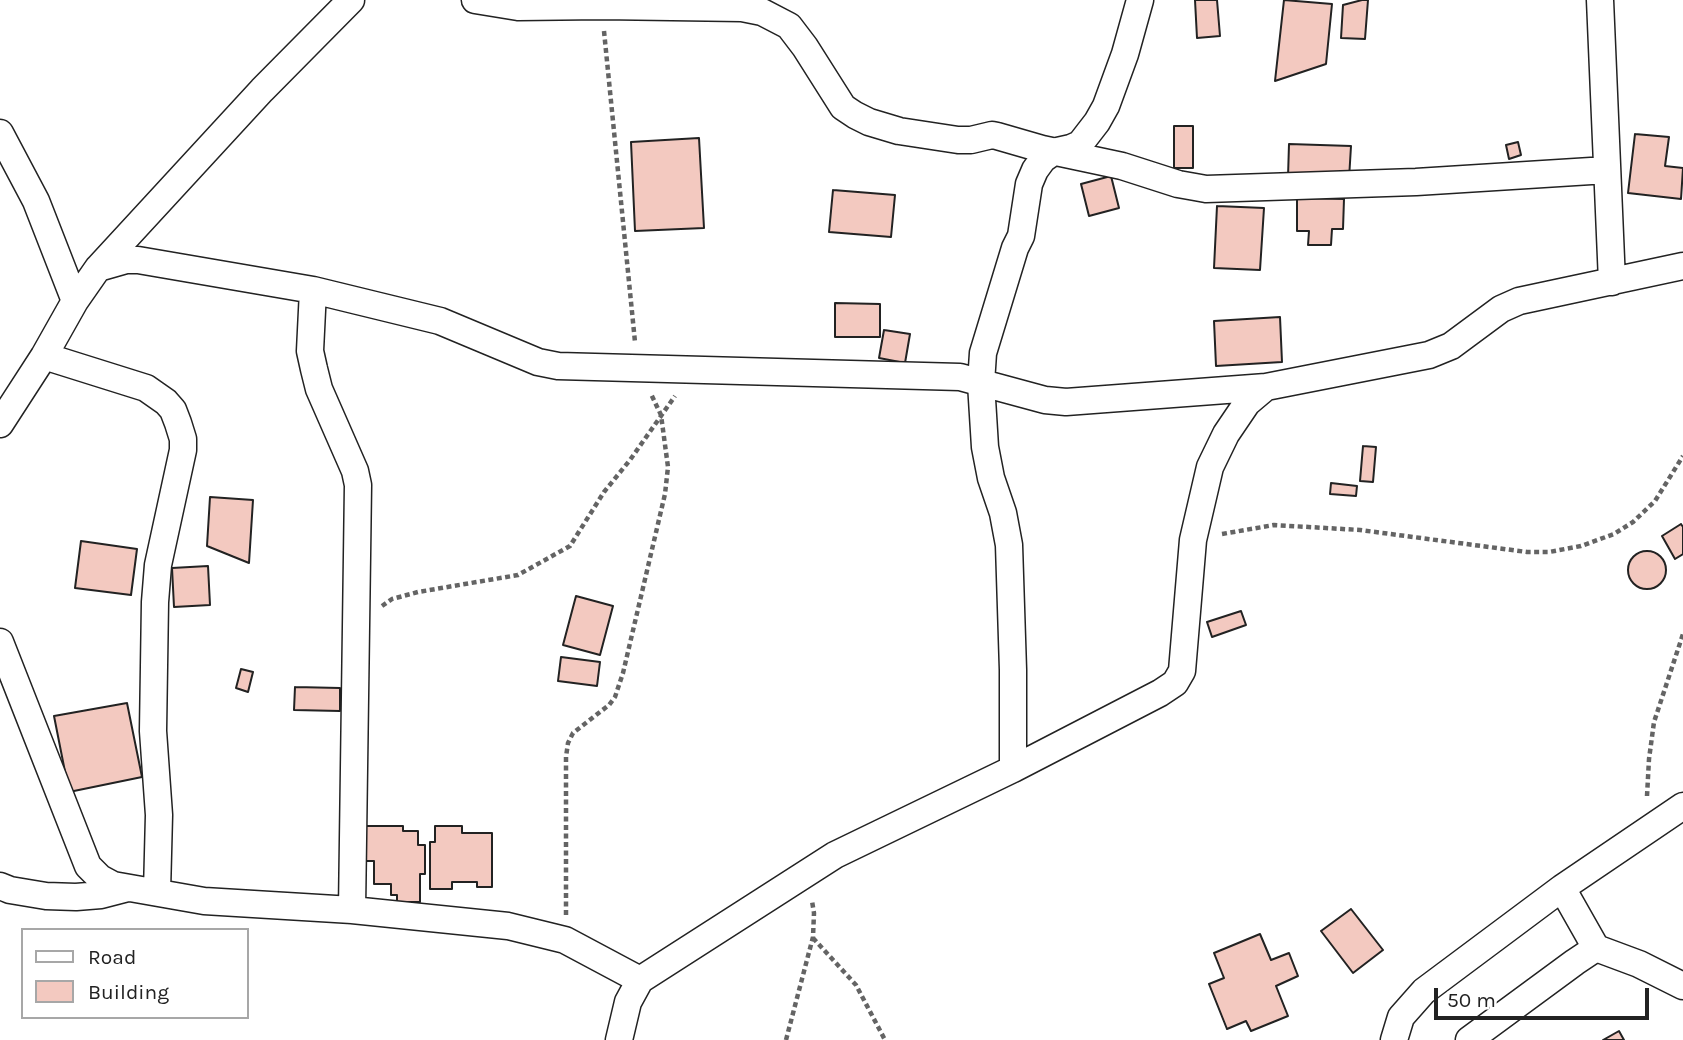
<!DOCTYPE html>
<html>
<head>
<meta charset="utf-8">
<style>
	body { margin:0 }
	#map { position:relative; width:1683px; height:1040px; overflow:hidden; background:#fff; font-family:Karla,sans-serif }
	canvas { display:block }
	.legend { position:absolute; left:21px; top:928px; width:228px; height:91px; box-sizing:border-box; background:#fff; border:2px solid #a7a7a7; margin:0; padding:9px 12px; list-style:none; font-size:21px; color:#222 }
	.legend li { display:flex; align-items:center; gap:14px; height:35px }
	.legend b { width:35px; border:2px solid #a7a7a7 }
	.scale { position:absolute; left:1434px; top:988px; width:215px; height:32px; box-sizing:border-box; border:4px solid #222; border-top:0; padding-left:9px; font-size:21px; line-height:24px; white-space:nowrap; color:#222; -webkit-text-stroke:5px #fff; paint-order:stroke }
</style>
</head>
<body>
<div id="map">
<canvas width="1683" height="1040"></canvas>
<ul class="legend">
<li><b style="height:9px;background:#fff"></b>Road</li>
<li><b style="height:19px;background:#f3c9c0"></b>Building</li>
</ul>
<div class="scale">50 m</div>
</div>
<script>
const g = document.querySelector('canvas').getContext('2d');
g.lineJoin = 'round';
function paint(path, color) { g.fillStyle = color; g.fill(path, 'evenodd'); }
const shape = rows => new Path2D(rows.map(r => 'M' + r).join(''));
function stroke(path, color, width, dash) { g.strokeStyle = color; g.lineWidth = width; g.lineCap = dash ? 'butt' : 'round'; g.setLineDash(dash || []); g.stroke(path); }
const building = shape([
	[1195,0,1217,0,1220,36,1197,38,1195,0],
	[1284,0,1332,4,1326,64,1275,81,1284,0],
	[1362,0,1368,0,1365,39,1341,38,1343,5,1362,0],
	[1174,126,1193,126,1193,168,1174,168,1174,126],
	[1635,134,1669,137,1665,166,1683,168,1681,199,1628,193,1635,134],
	[699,138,704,228,635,231,631,142,699,138],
	[1518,142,1521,155,1509,159,1506,145,1518,142],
	[1289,144,1351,146,1349,179,1288,177,1289,144],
	[1111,176,1119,208,1089,216,1081,184,1111,176],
	[833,190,895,195,891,237,829,232,833,190],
	[1297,198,1344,199,1343,229,1332,229,1331,245,1308,245,1309,231,1297,231,1297,198],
	[1217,206,1264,208,1260,270,1214,268,1217,206],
	[835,303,880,304,880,337,835,337,835,303],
	[1280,317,1282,362,1216,366,1214,321,1280,317],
	[884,330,910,334,905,363,879,358,884,330],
	[1363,446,1376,447,1373,482,1360,481,1363,446],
	[1331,483,1357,486,1356,496,1330,494,1331,483],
	[210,497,253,500,249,563,207,546,210,497],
	[1681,524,1683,527,1683,554,1675,559,1662,536,1681,524],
	[81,541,137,549,131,595,75,588,81,541],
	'1628 570a19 19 0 1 1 38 0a19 19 0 1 1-38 0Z',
	[208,566,210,605,174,607,172,568,208,566],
	[576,596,613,606,600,655,563,645,576,596],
	[1241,611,1246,625,1212,637,1207,622,1241,611],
	[561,657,600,662,597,686,558,681,561,657],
	[241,669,253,672,248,692,236,688,241,669],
	[295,687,340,688,340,711,294,710,295,687],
	[127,703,142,777,69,792,54,716,127,703],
	[366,826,403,826,403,831,418,831,418,845,425,845,425,874,420,874,420,902,397,902,397,895,391,895,391,884,374,884,374,861,366,861,366,826],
	[435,826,462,826,462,833,492,833,492,887,477,887,477,882,452,882,452,889,430,889,430,842,435,842,435,826],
	[1351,909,1383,950,1353,973,1321,931,1351,909],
	[1260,934,1271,960,1289,953,1298,976,1276,986,1288,1016,1251,1031,1246,1021,1227,1029,1209,984,1224,978,1214,953,1260,934],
	[1619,1031,1624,1040,1603,1040,1619,1031]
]);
const path = shape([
	[604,31,635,342],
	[1222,534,1274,525,1360,530,1527,552,1549,552,1581,546,1614,534,1633,522,1655,501,1683,456],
	[382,606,392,599,418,592,518,575,570,546,604,492,630,460,675,396],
	[1647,796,1649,759,1654,722,1683,634],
	[566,915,566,757,568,743,573,733,609,705,615,697,623,673,665,494,668,467,661,415,651,394],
	[813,938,856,985,885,1040],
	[786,1040,813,937,814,913,812,901]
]);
const street = shape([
	[475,0,518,7,602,6,742,8,762,12,789,26,805,47,843,107,855,115,869,122,899,131,958,140,971,140,992,135,997,136,1042,149,1122,166,1178,184,1195,187,1206,189,1416,182,1607,170],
	[1600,0,1612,282],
	[0,133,36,201,75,301],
	[98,268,126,260,138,260,313,290,440,321,538,362,558,366,960,377,1045,400,1066,402,1266,387],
	[313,290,310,351,314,369,319,389,355,471,358,485,352,910],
	[44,356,146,388,166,402,173,410,178,423,183,439,183,450,158,565,155,602,153,731,159,815,157,892],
	[0,424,44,356,75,301,98,268,262,90,351,0],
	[0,642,88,866,100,878,113,885,204,901,352,910,508,926,565,940,640,980],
	[1013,769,1013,670,1009,545,1003,513,991,478,985,447,981,383,983,353,1015,248,1021,236,1029,184,1035,170,1043,159,1053,152,1071,148,1080,144,1097,122,1106,106,1125,54,1140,0],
	[0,886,10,890,46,896,76,897,101,895,128,888],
	[1562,888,1596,948],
	[619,1040,628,1002,640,980,835,855,1013,769,1160,693,1175,683,1182,671,1193,540,1210,467,1226,434,1247,403,1266,387,1429,355,1451,346,1501,309,1519,301,1683,266],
	[1394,1040,1401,1017,1424,991,1562,888,1683,806],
	[1469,1040,1575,962,1596,948,1639,964,1683,986]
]);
paint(building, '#f3c9c0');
stroke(building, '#222', 2);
stroke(street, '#222', 29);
stroke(path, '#646464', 4.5, [5, 3.5]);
stroke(street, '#fff', 26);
</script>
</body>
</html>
